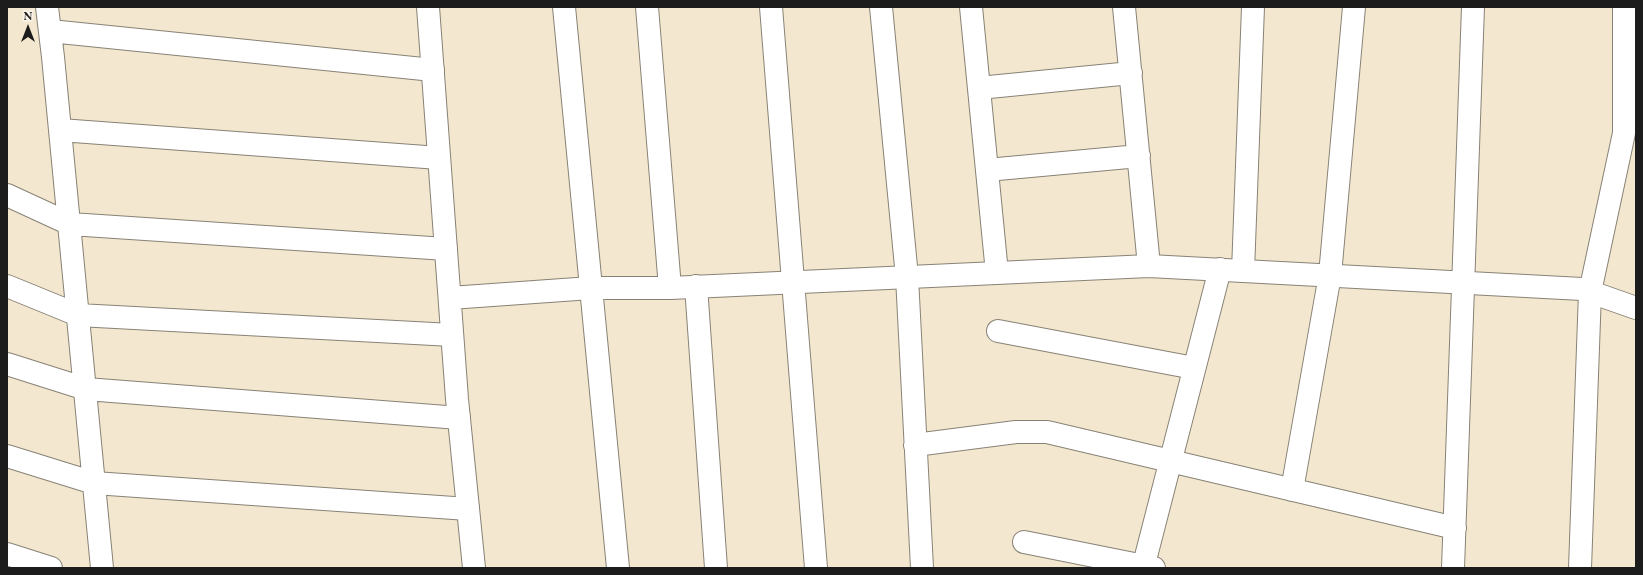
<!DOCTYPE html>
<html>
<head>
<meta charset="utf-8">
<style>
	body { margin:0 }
	#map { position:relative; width:1643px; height:575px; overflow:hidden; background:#f3e8cf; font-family:"EB Garamond",serif }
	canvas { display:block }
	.frame { position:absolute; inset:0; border:8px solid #1c1c1c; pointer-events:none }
	.north { position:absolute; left:8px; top:8px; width:40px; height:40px; -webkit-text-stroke:3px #fbf7ec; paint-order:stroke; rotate:0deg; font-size:11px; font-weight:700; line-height:16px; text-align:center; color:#1c1c1c }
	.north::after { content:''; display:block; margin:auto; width:14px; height:18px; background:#1c1c1c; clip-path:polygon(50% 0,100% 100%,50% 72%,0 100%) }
</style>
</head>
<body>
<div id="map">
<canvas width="1643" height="575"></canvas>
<div class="frame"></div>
<div class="north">N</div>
</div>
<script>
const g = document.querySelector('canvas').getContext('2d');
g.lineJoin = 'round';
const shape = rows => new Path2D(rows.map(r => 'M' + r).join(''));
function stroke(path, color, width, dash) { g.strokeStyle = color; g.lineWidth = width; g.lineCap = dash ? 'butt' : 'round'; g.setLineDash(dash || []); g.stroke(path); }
const minor = shape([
	[47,7,53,57,102,568],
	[564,7,618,568],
	[647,7,670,288],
	[771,7,816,568],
	[881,7,907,277,922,568],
	[971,7,997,273],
	[1124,7,1149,266],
	[50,31,433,70],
	[979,88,1131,73],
	[60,130,439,158],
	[987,170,1139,156],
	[7,195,70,224,446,249],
	[1243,271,1253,7],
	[7,286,78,315,452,335],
	[696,286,716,568],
	[998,331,1194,368],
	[7,364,86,389,459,418],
	[915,445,1016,432,1047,432,1455,528],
	[7,456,94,483,468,509],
	[1292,490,1330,275,1354,7],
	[1024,542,1154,568],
	[7,554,51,568],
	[1143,568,1220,269],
	[1453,568,1473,7],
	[1580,568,1590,292,1624,133,1624,7]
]);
const tertiary = shape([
	[428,7,457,399,474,568],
	[450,298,591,288,670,288,1149,266,1582,289,1636,308]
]);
stroke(minor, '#888276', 24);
stroke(tertiary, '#888276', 24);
stroke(minor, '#fff', 22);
stroke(tertiary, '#fff', 22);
</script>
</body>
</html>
